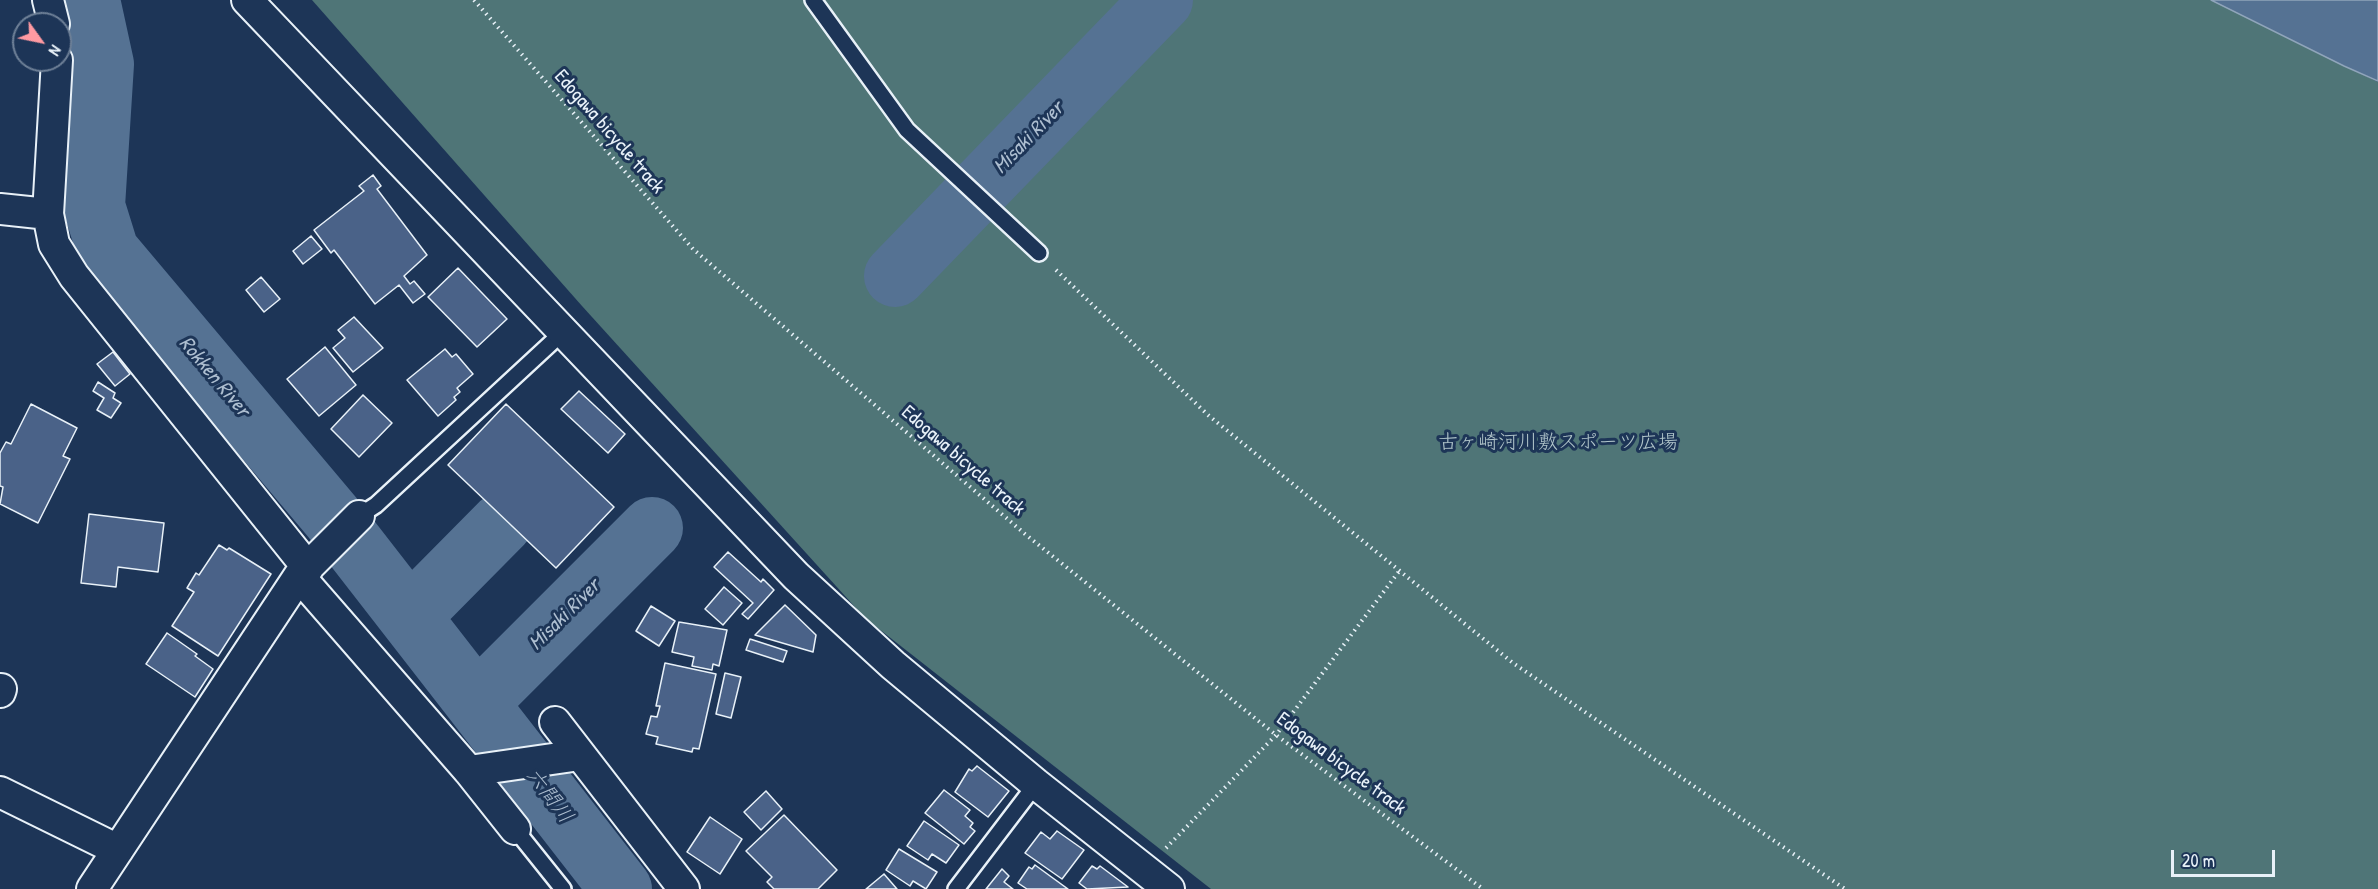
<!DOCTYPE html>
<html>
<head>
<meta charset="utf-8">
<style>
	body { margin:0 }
	#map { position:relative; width:2378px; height:889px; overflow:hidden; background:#1d3557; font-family:"Patrick Hand",sans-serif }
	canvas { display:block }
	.north { position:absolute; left:12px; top:12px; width:60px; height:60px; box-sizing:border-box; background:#1d3557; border:2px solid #6e8097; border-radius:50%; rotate:123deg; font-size:16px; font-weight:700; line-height:24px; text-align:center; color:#e8f1f8 }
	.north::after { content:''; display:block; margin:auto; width:21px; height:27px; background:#ff9aa2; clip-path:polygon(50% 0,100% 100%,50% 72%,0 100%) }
	.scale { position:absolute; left:2171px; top:850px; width:104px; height:27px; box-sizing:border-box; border:3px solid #e8f1f8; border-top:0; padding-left:8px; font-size:18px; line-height:21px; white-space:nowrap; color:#e8f1f8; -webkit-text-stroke:4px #1d3557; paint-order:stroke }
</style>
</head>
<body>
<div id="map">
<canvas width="2378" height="889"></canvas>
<div class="north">N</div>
<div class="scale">20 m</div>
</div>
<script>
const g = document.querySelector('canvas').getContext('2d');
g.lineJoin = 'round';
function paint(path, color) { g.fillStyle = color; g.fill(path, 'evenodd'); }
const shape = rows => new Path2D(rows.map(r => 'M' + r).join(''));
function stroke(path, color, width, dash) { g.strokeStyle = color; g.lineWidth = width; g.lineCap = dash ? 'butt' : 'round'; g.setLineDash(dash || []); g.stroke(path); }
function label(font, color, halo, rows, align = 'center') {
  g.font = font + ' "Patrick Hand","Klee One",sans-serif'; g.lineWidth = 6; g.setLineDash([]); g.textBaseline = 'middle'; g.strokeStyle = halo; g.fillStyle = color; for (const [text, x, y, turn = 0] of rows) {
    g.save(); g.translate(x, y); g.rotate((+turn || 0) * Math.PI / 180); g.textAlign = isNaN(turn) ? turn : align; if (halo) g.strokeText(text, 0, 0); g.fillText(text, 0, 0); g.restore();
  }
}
const green = shape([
	[312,0,2211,0,2378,82,2378,889,1211,889,865,618,582,306]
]);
const water = shape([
	[2211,0,2378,0,2378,81,2344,66,2211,0]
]);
const river = shape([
	[89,0,103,64,94,206,108,251,332,517,621,889],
	[895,276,1162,0],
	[410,616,502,523],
	[478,702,652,528]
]);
const building = shape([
	[373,175,381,186,377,189,427,255,404,276,410,284,414,281,425,294,413,303,399,285,375,304,334,250,331,253,314,230,364,191,359,186,373,175],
	[311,236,322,249,303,264,293,251,311,236],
	[458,268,507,319,477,347,428,297,458,268],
	[261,277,280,299,264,312,246,290,261,277],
	[354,317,383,348,353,372,333,348,345,338,338,330,354,317],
	[325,347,356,385,319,416,287,379,325,347],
	[445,349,452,357,456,354,473,374,457,388,460,392,454,397,456,400,438,416,407,380,445,349],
	[113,352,130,374,115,386,97,364,113,352],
	[98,382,115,393,113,398,121,403,111,418,97,410,104,398,93,391,98,382],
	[579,391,625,434,608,453,561,409,579,391],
	[363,395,392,423,359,457,331,429,363,395],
	[31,404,77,428,63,456,70,459,38,523,0,504,3,487,0,486,0,453,6,442,11,444,31,404],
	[506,404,614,507,556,568,448,465,506,404],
	[89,514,164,523,158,572,118,567,116,587,81,583,89,514],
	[219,545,227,550,229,548,271,574,218,656,172,626,194,592,187,588,196,573,199,575,219,545],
	[728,552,761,582,763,579,774,590,748,619,742,614,753,603,714,567,728,552],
	[724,587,742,603,723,625,705,609,724,587],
	[785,605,816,635,813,652,755,635,785,605],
	[651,606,675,621,659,646,636,631,651,606],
	[679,622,727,630,719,666,713,664,712,670,692,666,694,657,672,652,679,622],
	[167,633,197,654,195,656,213,669,195,697,146,664,167,633],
	[750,639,787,651,783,662,746,650,750,639],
	[665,663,716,674,699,749,693,748,692,752,656,744,658,737,646,734,651,716,657,717,660,706,656,706,665,663],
	[725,673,741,677,731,718,716,714,725,673],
	[977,766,1009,791,988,817,955,792,969,769,972,771,977,766],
	[944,790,970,810,965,816,973,823,970,827,975,831,964,844,925,813,944,790],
	[766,791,782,809,761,830,744,812,766,791],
	[784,815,837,870,818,889,774,889,767,882,772,877,746,851,784,815],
	[710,817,742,839,720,874,687,852,710,817],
	[924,821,959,845,946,863,932,854,928,860,907,846,924,821],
	[1057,831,1084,850,1062,879,1025,853,1041,832,1050,839,1057,831],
	[899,849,937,872,926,889,913,881,910,886,886,870,899,849],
	[1035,865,1068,889,1027,889,1018,883,1029,867,1032,869,1035,865],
	[1092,866,1097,869,1100,866,1128,887,1087,889,1079,883,1092,866],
	[1002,869,1009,876,1004,882,1013,889,986,889,1002,869],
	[884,874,897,889,866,889,884,874]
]);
const path = shape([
	[474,0,693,249,1025,534,1276,735,1483,889],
	[1056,270,1208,415,1513,663,1845,889],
	[1166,848,1276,735,1400,570]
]);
const service = shape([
	[813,0,907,130,1039,253],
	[359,516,376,505,563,332],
	[515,829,563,889],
	[956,889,1036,784]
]);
const minor = shape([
	[48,0,54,24],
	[247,0,796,576,893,665,1036,784,1169,889],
	[57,60,48,214,54,244,74,276,308,568],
	[0,209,48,214],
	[299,576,469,771,515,829],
	[0,692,1,689],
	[555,722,684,889],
	[469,771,580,755],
	[0,792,118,850],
	[92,889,299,576,359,516]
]);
const streetNames = [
	["Edogawa bicycle track",609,132,49],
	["Edogawa bicycle track",963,461,41],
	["Edogawa bicycle track",1341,764,37]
];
const parkNames = [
	["古ヶ崎河川敷スポーツ広場",1558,443]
];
const waterNames = [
	["Misaki River",1029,138,-46],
	["Rokken River",214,377,50],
	["Misaki River",565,615,-45],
	["六間川",549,796,53]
];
paint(green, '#4f7577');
paint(water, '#557293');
stroke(water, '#90a5bb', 1.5);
stroke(river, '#557293', 62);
paint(building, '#4a6288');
stroke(building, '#e8f1f8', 1.5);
stroke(service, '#e8f1f8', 20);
stroke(minor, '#e8f1f8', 34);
stroke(path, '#e8f1f8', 4, [1.5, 4.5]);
stroke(service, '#1d3557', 15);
stroke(minor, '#1d3557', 30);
label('20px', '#e8f1f8', '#1d3557', streetNames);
label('20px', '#b2c6cb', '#1d3557', parkNames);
label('italic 21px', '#adbed0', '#1d3557', waterNames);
</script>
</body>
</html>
